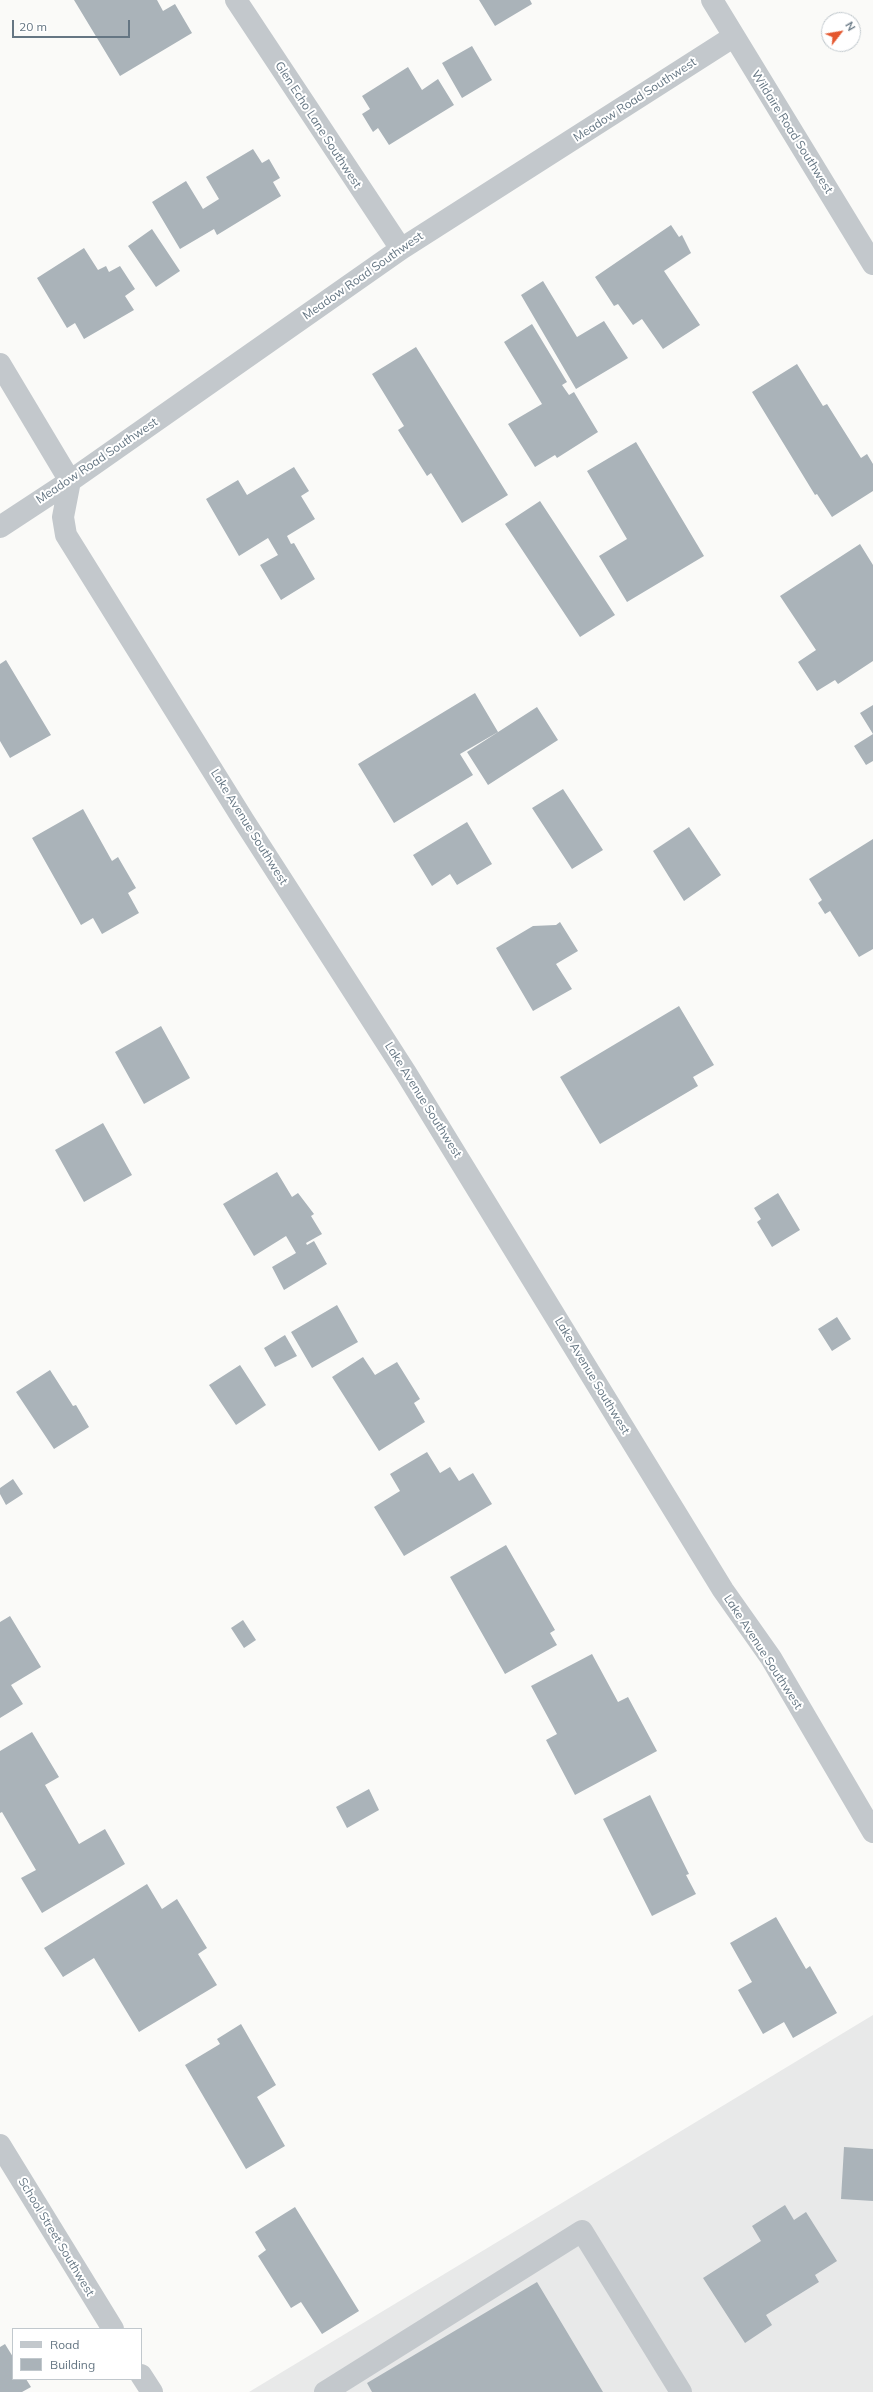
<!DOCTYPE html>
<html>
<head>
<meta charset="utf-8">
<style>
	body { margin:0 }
	#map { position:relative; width:873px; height:2392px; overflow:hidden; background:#fafaf8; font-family:Mulish,sans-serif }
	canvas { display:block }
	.legend { position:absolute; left:12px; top:2328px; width:130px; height:52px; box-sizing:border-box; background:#fff; border:1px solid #c1c8cd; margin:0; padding:5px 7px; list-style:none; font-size:12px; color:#657683 }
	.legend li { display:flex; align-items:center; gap:8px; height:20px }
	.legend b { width:20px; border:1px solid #c1c8cd }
	.north { position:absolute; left:821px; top:12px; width:40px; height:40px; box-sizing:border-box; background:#fff; border:1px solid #c1c8cd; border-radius:50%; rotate:59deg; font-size:11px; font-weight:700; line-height:16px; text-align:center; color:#657683 }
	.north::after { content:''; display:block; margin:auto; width:14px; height:18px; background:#e4572e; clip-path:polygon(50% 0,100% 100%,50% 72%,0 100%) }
	.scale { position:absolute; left:12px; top:20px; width:118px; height:18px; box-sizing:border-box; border:2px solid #657683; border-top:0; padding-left:5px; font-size:12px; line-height:14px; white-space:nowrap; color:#657683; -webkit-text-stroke:3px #fff; paint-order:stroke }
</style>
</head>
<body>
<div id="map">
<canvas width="873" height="2392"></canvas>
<ul class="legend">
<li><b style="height:5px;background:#c3c8cc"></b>Road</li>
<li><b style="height:11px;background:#aab3b9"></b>Building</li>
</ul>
<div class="north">N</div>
<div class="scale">20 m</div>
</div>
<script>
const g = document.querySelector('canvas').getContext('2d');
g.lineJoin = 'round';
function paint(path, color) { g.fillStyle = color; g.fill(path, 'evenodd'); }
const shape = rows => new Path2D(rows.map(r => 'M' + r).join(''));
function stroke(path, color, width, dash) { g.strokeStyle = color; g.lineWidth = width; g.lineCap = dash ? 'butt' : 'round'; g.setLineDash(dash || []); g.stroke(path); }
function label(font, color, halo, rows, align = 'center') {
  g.font = font + ' Mulish,sans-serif'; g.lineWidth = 4; g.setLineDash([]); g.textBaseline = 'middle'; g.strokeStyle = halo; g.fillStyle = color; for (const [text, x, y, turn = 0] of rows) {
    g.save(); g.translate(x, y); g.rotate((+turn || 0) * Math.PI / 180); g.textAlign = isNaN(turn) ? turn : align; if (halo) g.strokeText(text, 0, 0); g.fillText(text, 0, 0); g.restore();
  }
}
const built = shape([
	[873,2015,873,2392,249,2392]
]);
const building = shape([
	[74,0,157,0,163,11,175,4,192,33,120,76],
	[479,0,530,0,532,4,495,26],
	[472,46,492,80,462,98,442,63],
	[408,67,422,90,438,79,454,105,389,145,378,128,373,132,362,114,370,109,362,96],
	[253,149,262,163,269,159,280,178,273,182,281,196,217,235,214,229,180,249,152,202,186,181,203,209,219,199,206,177],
	[671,225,679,237,682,235,691,253,664,271,700,325,663,349,642,319,633,325,618,304,614,306,595,277],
	[152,229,180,271,156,287,128,246],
	[84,248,98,270,106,266,109,272,120,266,135,289,125,296,134,310,84,339,75,323,67,328,37,278],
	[543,281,577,337,604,321,628,358,576,389,521,295],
	[532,324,567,382,562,385,569,395,574,392,598,432,557,458,555,455,535,467,508,424,542,404,504,342],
	[416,347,508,495,462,523,431,473,427,476,398,430,404,426,372,374],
	[797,364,823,406,827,404,861,458,867,454,873,464,873,491,832,517,817,494,815,495,752,392],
	[636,442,704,556,627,602,599,556,627,539,587,471],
	[294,467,309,491,301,496,315,519,287,536,291,544,294,543,315,579,281,600,260,565,278,555,268,538,239,556,206,499,238,480,247,495],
	[540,501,615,615,580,637,505,524],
	[860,544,873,565,873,661,838,684,835,680,817,691,798,662,816,650,780,596],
	[6,660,51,735,10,758,0,741,0,664],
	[475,693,498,732,460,754,473,775,394,823,358,764],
	[873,705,873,734,860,713],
	[537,707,558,740,488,785,467,752],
	[873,734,873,761,866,765,854,746],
	[563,789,603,850,572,869,532,808],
	[83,809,112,861,118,857,136,888,128,893,139,913,102,934,93,918,81,925,32,838],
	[467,822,492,864,457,885,450,874,432,886,413,855],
	[689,827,721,875,684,901,653,851],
	[873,839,873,949,859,957,830,911,825,914,818,903,822,900,809,879],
	[560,922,578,951,556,964,572,989,533,1011,496,948,533,926,556,925],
	[679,1006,714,1065,693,1077,698,1086,600,1144,560,1077],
	[161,1026,190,1078,144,1104,115,1052],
	[103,1123,132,1175,84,1202,55,1150],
	[277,1172,292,1197,298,1193,314,1214,311,1216,322,1234,306,1243,307,1245,314,1241,327,1264,284,1290,272,1267,296,1253,286,1236,254,1256,223,1204],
	[778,1193,800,1230,772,1247,757,1222,761,1219,754,1208],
	[337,1305,358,1342,312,1368,291,1332],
	[837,1317,851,1339,832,1351,818,1329],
	[285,1335,297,1356,275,1367,264,1348],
	[363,1357,375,1375,397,1362,420,1399,414,1403,425,1422,379,1451,332,1377],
	[240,1365,266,1405,236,1425,209,1385],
	[50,1370,73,1406,76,1405,89,1427,54,1449,16,1392],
	[427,1452,440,1473,450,1467,459,1481,473,1473,492,1504,404,1556,374,1507,400,1491,390,1474],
	[13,1479,23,1494,6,1505,0,1494,0,1488],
	[506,1545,555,1630,550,1633,557,1645,505,1674,450,1577],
	[10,1616,41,1667,11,1685,23,1704,0,1718,0,1622],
	[243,1620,256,1640,244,1648,231,1628],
	[592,1654,618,1702,628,1697,657,1751,575,1795,546,1740,557,1734,531,1686],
	[32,1732,59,1777,45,1785,79,1844,105,1829,125,1864,42,1913,21,1878,36,1870,2,1812,0,1813,0,1751],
	[369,1789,379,1810,347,1828,336,1807],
	[650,1795,689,1874,686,1875,696,1894,652,1916,603,1819],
	[147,1884,162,1909,177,1899,207,1948,198,1954,217,1985,139,2032,94,1958,63,1977,44,1948],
	[776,1917,806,1969,810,1966,837,2013,793,2038,784,2022,763,2034,738,1990,752,1982,730,1943],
	[241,2024,276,2085,257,2097,285,2146,246,2169,185,2065,220,2044,217,2039],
	[844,2147,873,2149,873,2201,841,2199],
	[785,2205,794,2220,806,2212,837,2261,815,2275,819,2282,766,2315,772,2325,745,2343,703,2278,761,2241,752,2226],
	[295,2207,359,2311,322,2334,301,2302,291,2308,258,2256,266,2250,255,2232],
	[537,2282,603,2392,372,2392,367,2383],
	[5,2344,13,2357,13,2379,26,2379,31,2387,22,2392,0,2392,0,2347]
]);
const minor = shape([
	[236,0,401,249],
	[712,0,873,264],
	[0,364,70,481,63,517,66,535,244,821,406,1073,723,1590,771,1658,873,1832],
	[0,527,70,481,401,249,733,37],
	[0,2145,113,2329],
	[141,2375,152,2392],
	[325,2392,582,2231,681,2392]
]);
const streetNames = [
	["Meadow Road Southwest",635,100,-33],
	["Glen Echo Lane Southwest",318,125,57],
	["Wildaire Road Southwest",792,132,58],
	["Meadow Road Southwest",363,276,-35],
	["Meadow Road Southwest",97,461,-34],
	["Lake Avenue Southwest",249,827,58],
	["Lake Avenue Southwest",423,1100,58],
	["Lake Avenue Southwest",592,1376,59],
	["Lake Avenue Southwest",763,1652,57],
	["School Street Southwest",56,2237,59]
];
paint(built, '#e8e9e9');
paint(building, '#aab3b9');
stroke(minor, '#c3c8cc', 22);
label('12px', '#657683', '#fff', streetNames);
</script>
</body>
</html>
